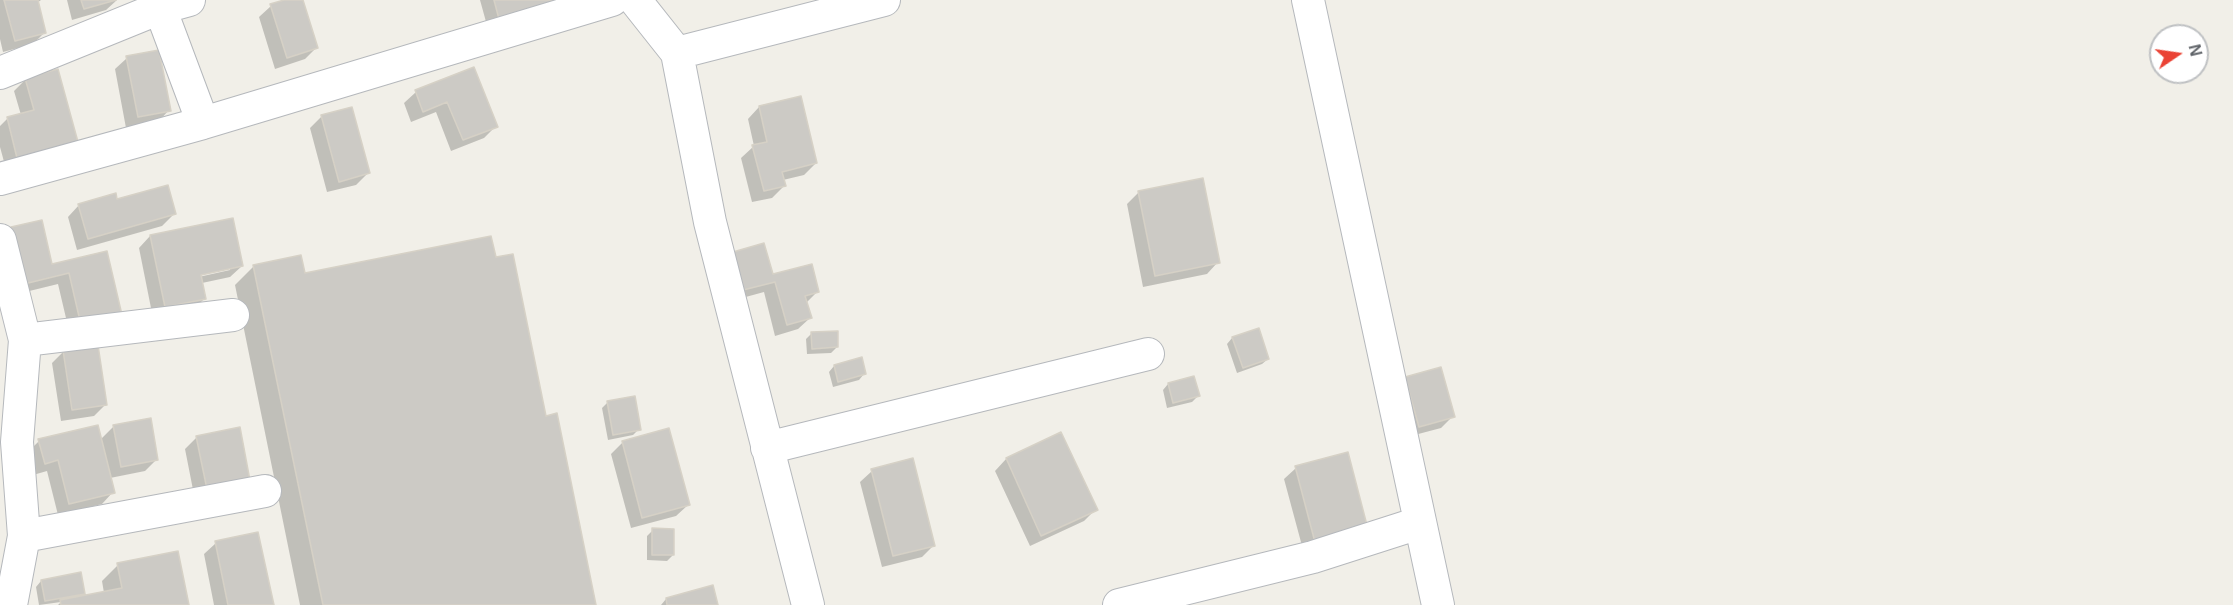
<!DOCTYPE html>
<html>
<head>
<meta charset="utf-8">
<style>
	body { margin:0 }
	#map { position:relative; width:2233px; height:605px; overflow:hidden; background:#f1efe8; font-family:Helvetica,sans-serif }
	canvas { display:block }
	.north { position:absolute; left:2149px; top:24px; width:60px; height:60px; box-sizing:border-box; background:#fff; border:2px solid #bfc1c3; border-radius:50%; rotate:77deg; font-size:16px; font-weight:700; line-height:24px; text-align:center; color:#5f6368 }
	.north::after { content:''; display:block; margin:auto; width:21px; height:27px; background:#ea4335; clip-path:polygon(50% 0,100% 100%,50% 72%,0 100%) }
</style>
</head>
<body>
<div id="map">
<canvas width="2233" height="605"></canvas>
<div class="north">N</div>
</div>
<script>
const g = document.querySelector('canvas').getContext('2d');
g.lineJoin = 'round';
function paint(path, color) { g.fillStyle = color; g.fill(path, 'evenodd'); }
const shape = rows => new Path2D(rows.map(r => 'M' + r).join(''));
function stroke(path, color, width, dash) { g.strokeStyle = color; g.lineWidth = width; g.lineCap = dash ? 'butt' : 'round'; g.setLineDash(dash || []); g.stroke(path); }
const shadow = shape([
	[0,0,41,0,37,3,45,32,33,44,3,52,0,39],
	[67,0,117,0,106,10,72,20],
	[289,0,301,0,316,48,305,59,275,69,259,17,271,6],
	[480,0,564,0,488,29],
	[127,58,169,110,158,122,126,128,115,69],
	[473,69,496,126,484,138,451,151,436,112,411,122,404,103,416,92],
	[26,79,64,153,6,169,0,147,0,126,7,119,21,115,14,91],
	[759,107,816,163,804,175,783,180,784,186,772,198,752,202,741,158,754,146,748,119],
	[322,116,368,173,356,185,327,192,310,128],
	[1138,193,1218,262,1207,274,1143,287,1127,204],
	[116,201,174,214,162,226,77,250,68,217,79,205],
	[12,229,51,266,106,253,120,315,70,335,58,284,13,295,0,240],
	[150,236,242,266,230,277,202,283,205,298,193,310,153,318,139,248],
	[230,267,230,270,194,278,194,275],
	[495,259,545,417,595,605,300,605,235,285,254,266,303,275],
	[722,265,772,276,818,291,806,303,810,318,798,329,775,336,764,292,731,301],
	[812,333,837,347,831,353,807,354,806,339],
	[1232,338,1268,359,1262,364,1237,373,1227,344],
	[64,351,105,405,94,416,61,421,52,363],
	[834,366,864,374,859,380,833,387,829,372],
	[1406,378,1453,416,1441,428,1407,437,1394,390],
	[1168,384,1198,396,1192,402,1167,408,1163,390],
	[608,402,639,429,633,435,608,440,602,408],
	[114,426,157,459,145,471,110,478,113,492,102,504,58,515,47,471,33,475,28,452,39,441,100,440],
	[239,429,196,505,185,449,197,437],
	[623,442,688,505,676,516,631,528,611,454],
	[1006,459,1096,509,1084,521,1030,546,995,471],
	[1296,468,1356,544,1305,557,1284,479],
	[872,471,934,545,922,557,882,567,860,482],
	[653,530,673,555,667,561,647,560,647,536],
	[216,543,273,605,214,605,204,554],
	[118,565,187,605,58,605,61,602,39,605,36,587,41,581,84,593,78,598,104,593,102,581],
	[666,599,717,605,661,605]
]);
const building = shape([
	[4,0,38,0,46,33,15,41,4,0],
	[81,0,116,0,84,9,81,0],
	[284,0,303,0,318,48,287,58,270,4,284,0],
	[494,0,566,0,499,19,494,0],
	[159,50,171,111,138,117,126,56,159,50],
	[474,67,498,127,463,140,447,102,423,112,415,90,474,67],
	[58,69,78,142,17,158,7,117,34,110,25,78,58,69],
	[801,96,817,163,782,172,786,186,764,191,752,145,767,142,759,106,801,96],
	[352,107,370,173,339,182,321,115,352,107],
	[1203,178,1220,263,1155,276,1138,191,1203,178],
	[168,185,176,214,88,239,78,204,116,193,117,199,168,185],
	[233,218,243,266,201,275,206,299,165,307,150,235,233,218],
	[42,220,52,264,107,251,122,315,81,325,69,273,24,284,11,227,42,220],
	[491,236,496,257,513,254,546,416,557,413,596,605,323,605,253,265,301,255,305,273,491,236],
	[764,243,773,274,812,264,819,292,805,296,812,318,787,325,775,282,743,290,733,252,764,243],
	[1259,328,1269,359,1243,368,1232,337,1259,328],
	[838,331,838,347,812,349,811,332,838,331],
	[98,345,107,405,72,410,63,350,98,345],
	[862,357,866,374,838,382,834,365,862,357],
	[1441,367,1455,417,1419,427,1405,377,1441,367],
	[1194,376,1200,396,1173,403,1168,383,1194,376],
	[635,396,641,430,613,435,607,401,635,396],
	[151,418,158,460,121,467,113,425,151,418],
	[98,425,115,493,69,504,58,460,45,464,38,439,98,425],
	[240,427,251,486,208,494,196,436,240,427],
	[669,428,690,505,642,518,622,441,669,428],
	[1061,432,1098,510,1041,536,1006,458,1061,432],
	[1348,452,1369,533,1316,546,1295,466,1348,452],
	[913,458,935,546,893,556,871,469,913,458],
	[652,528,674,529,674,555,652,555,652,528],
	[258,532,274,605,228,605,215,541,258,532],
	[178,551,189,605,61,605,60,600,122,588,117,563,178,551],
	[81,572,85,594,45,601,41,580,81,572],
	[713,585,718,605,667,605,666,598,713,585]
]);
const minor = shape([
	[189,0,160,8,203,123],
	[635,0,677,53],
	[1308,0,1438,605],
	[0,73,160,8,158,0],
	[0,179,203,123,612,0],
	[0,240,25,340,17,442,24,536,11,605],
	[25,340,233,315],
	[767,448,1148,354],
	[24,536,265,491],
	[808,605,710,222,677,53,884,0],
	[1119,605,1313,557,1419,523]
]);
paint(shadow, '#0003');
paint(building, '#cccac5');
stroke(building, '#d6d1c6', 1.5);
stroke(minor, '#b5b8bc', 34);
stroke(minor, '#fff', 32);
</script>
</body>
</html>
